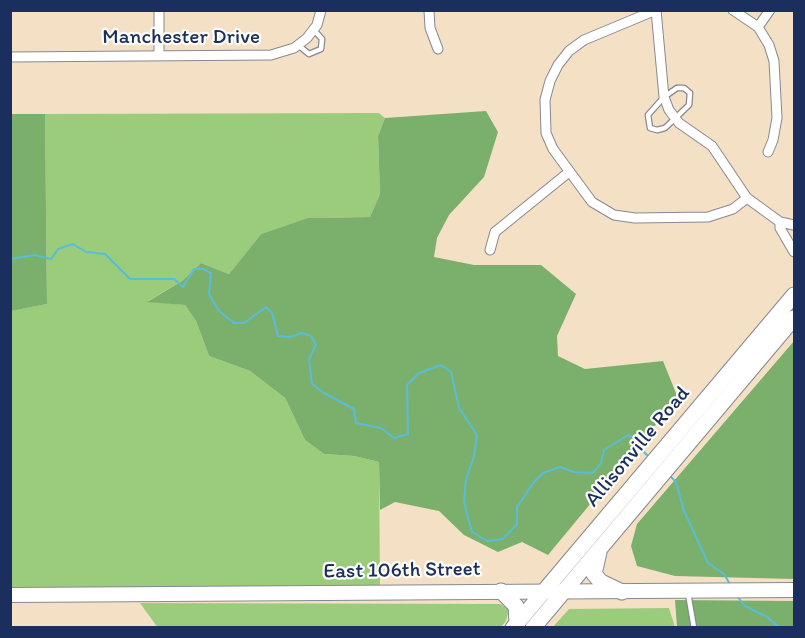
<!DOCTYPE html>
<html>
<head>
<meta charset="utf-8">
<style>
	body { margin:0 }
	#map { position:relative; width:805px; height:638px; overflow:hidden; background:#f4e0c5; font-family:Itim,sans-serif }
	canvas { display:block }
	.frame { position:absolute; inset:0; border:12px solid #1b2f5e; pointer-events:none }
</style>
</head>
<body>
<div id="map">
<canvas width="805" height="638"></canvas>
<div class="frame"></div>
</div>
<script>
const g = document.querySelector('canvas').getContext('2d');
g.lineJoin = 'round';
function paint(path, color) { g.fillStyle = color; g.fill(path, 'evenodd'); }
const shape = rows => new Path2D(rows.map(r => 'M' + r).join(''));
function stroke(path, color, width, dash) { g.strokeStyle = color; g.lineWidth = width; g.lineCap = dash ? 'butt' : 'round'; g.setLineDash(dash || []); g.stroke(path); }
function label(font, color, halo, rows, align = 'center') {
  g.font = font + ' Itim,sans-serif'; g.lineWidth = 4.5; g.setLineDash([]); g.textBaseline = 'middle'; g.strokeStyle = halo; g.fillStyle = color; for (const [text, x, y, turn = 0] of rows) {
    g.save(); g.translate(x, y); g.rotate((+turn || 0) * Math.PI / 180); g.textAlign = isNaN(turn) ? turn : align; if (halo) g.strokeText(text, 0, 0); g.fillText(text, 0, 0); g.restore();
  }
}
const green = shape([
	[379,113,385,118,378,136,380,194,370,217,309,218,261,234,229,274,201,263,182,281,148,301,185,305,196,321,209,356,250,371,285,398,305,440,324,454,354,456,379,462,380,588,11,588,10,311,47,304,45,114],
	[140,603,500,604,509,609,506,621,501,627,158,628],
	[669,608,675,627,553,627,569,609]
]);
const forest = shape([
	[486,111,498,132,484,177,449,215,437,238,434,257,474,265,541,265,576,294,557,336,558,356,585,369,663,361,678,398,548,555,522,542,498,552,464,535,439,511,395,502,380,510,379,462,354,456,324,454,305,440,285,398,250,371,209,356,196,321,185,305,147,302,182,281,201,263,229,274,261,234,308,218,370,217,380,194,378,136,385,118],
	[10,114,45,114,47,304,11,311],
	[794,341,794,579,675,576,637,566,631,546,637,524],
	[675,600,794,601,794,627,677,627]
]);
const stream = shape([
	[10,259,35,255,51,259,58,249,73,244,86,252,105,254,130,279,174,279,183,287,194,269,203,269,211,273,209,294,218,310,234,323,244,323,266,307,272,313,278,336,289,337,302,333,311,336,316,345,309,359,312,384,324,393,354,409,356,423,381,428,394,438,408,434,407,385,419,373,441,365,451,372,459,408,477,435,474,456,466,479,464,502,472,532,487,541,503,539,517,524,517,507,534,482,543,473,560,467,574,472,593,473,601,463,604,450,628,435,639,440,644,452,650,458],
	[670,476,676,482,684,511,708,563,724,574,731,586],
	[737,596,745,606,767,617,780,628]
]);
const lane = shape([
	[298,45,309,54,321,49,322,39,314,30],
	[677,88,684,88,690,93,689,105,665,128,657,130,650,128,648,115,664,97,677,88],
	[688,593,694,628]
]);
const street = shape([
	[159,10,159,55],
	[429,10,430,28,438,49],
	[656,10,584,40,569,51,558,65,550,81,545,100,546,133,553,149,592,202,614,215,635,218,708,217,733,209,747,198],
	[656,10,664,97,669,110,679,123,712,146,747,198,780,222,794,225],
	[733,10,758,27,769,45,774,61,777,118,773,140,768,152],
	[758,27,770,10],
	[10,57,271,55,294,48,307,38,317,25,321,10],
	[780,222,780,228,794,252],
	[490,250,495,232,569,172]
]);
const secondary = shape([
	[10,595,794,590]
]);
const primary = shape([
	[599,552,594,574,601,582,622,592],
	[501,591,516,606,517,623],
	[513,628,794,295],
	[533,628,794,318]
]);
const streetNames = [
	["Manchester Drive",181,38],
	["Allisonville Road",638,447,-50],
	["East 106th Street",402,571,-1]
];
paint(green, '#9acc7c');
paint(forest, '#7bb06c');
stroke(stream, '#59bdd7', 2);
stroke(lane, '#888892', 7);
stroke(street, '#888892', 11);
stroke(secondary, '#888892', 16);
stroke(primary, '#888892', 17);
stroke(lane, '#fff', 4.5);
stroke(street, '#fff', 9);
stroke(secondary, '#fff', 14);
stroke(primary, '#fff', 15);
label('21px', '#1b2f5e', '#fdfcf7', streetNames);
</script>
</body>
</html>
